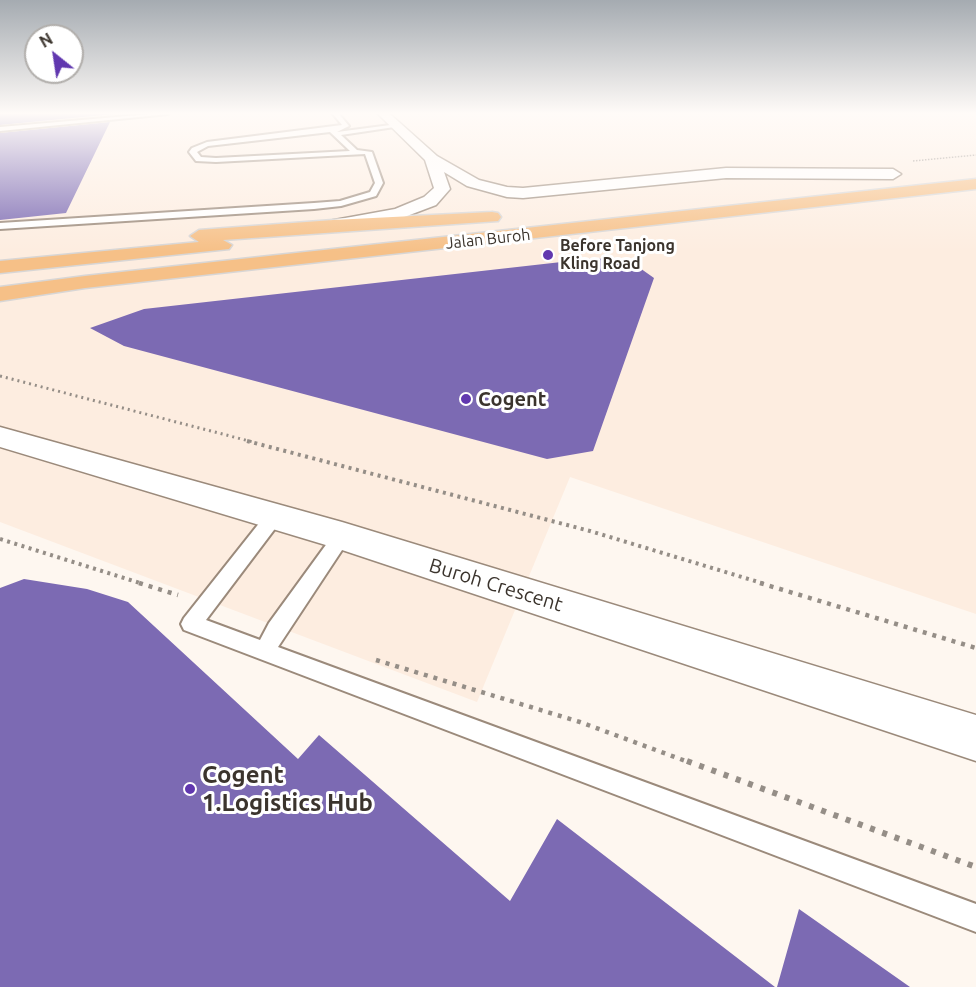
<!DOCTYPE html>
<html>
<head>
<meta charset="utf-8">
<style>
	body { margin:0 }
	#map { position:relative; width:976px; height:987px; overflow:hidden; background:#fef7f0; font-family:Ubuntu,sans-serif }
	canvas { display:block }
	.north { position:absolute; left:24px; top:24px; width:60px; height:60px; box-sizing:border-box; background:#fff; border:2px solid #b1aeab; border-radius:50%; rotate:330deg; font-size:16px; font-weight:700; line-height:24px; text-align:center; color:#3b342d }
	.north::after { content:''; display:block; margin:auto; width:21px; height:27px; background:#6138af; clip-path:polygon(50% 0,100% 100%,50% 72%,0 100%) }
</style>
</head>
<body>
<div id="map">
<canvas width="976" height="987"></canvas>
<div class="north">N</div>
</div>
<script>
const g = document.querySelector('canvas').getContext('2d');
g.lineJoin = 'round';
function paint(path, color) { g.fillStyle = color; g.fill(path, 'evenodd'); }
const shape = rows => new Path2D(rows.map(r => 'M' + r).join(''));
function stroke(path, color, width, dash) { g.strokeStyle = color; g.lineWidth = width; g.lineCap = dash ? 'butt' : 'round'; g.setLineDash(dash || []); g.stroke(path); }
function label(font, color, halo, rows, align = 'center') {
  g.font = font + ' Ubuntu,sans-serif'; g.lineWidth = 6; g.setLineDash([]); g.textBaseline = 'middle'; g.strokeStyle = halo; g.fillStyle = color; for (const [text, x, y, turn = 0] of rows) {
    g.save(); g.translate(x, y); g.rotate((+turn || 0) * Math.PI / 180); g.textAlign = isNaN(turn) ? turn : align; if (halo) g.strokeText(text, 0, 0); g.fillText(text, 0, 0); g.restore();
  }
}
const built = shape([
	[0,114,976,114,976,614,570,477,477,702,0,522]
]);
const building = shape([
	[0,114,114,114,0,125],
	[110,122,66,213,0,220,0,133],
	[597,258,637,266,654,278,593,451,547,459,124,346,90,328,144,309],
	[24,579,87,589,128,602,298,759,319,735,510,901,557,819,775,987,0,987,0,588],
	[799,909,910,987,777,987]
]);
const pathFar4 = shape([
	[913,161,976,155]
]);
const pathFar3 = shape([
	[0,376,253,442]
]);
const pathFar2 = shape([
	[247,441,590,531,765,584],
	[0,539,143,584]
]);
const pathFar1 = shape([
	[139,583,178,595],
	[760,583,976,648],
	[376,660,580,722,691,763]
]);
const path = shape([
	[687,761,976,867]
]);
const service = shape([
	[151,114,168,114,0,131,0,127,151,114],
	[333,114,339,114,349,126,337,132,398,124,401,126,341,135,357,150,372,152,383,183,376,196,341,206,314,209,0,229,0,223,314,203,340,201,370,192,375,183,365,154,216,162,196,161,189,152,192,148,207,142,342,125,333,114],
	[330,132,350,151,216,158,201,157,197,152,208,146,330,132],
	[274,510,280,512,283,517,280,522,206,620,260,640,269,623,336,531,348,531,351,536,348,541,278,647,976,904,976,932,184,630,181,624,184,618,268,512,274,510]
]);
const minor = shape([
	[378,114,390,114,437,156,479,180,507,187,523,188,726,168,893,169,901,174,893,179,726,178,523,198,507,197,467,186,444,172,450,189,436,205,399,219,335,230,329,229,326,225,329,221,395,209,424,197,434,188,425,160,378,114],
	[0,427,342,522,976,715,976,761,339,549,0,447,0,427]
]);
const primary = shape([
	[976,179,976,189,85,288,0,301,0,287,85,276,976,179],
	[492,212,498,213,501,217,498,221,223,240,232,245,229,249,0,273,0,261,199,242,190,236,199,230,333,220,492,212]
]);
const markers = [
	[548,255,6,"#6138af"],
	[466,399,6,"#6138af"],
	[190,789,6,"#6138af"]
];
const farStreetnames = [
	["Jalan Buroh",488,239,-6]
];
const farPoinames = [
	["Before Tanjong",560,246],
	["Kling Road",560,264]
];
const poiNames = [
	["Cogent",478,399]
];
const streetNames = [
	["Buroh Crescent",496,585,17]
];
const nearPoinames = [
	["Cogent",202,775],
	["1.Logistics Hub",202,803]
];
paint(built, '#fdede0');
paint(building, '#7c6ab3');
stroke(service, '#9b8a7b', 4);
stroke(minor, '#9b8a7b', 3);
stroke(primary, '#d8d6d5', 3);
stroke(pathFar4, '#958e87', 1.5, [1.5, 1.5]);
stroke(pathFar3, '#958e87', 3, [2, 4]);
stroke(pathFar2, '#958e87', 4, [3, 4.5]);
stroke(pathFar1, '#958e87', 4.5, [4, 6]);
stroke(path, '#958e87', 6, [5, 8]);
paint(service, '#fff');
paint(minor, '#fff');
paint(primary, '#f6c087');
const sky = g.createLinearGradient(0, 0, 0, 252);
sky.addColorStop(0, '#a5abb1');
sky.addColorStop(0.45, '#fffbf8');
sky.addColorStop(1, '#fffbf800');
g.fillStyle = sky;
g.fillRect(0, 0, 976, 252);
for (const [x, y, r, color] of markers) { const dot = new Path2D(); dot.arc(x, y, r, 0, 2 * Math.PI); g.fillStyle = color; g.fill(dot); stroke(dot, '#fff', 2); }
label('16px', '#3b342d', '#fff', farStreetnames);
label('bold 16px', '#3b342d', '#fff', farPoinames, 'left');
label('bold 20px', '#3b342d', '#fff', poiNames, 'left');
label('20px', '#3b342d', '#fff', streetNames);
label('bold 24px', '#3b342d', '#fff', nearPoinames, 'left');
</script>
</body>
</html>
